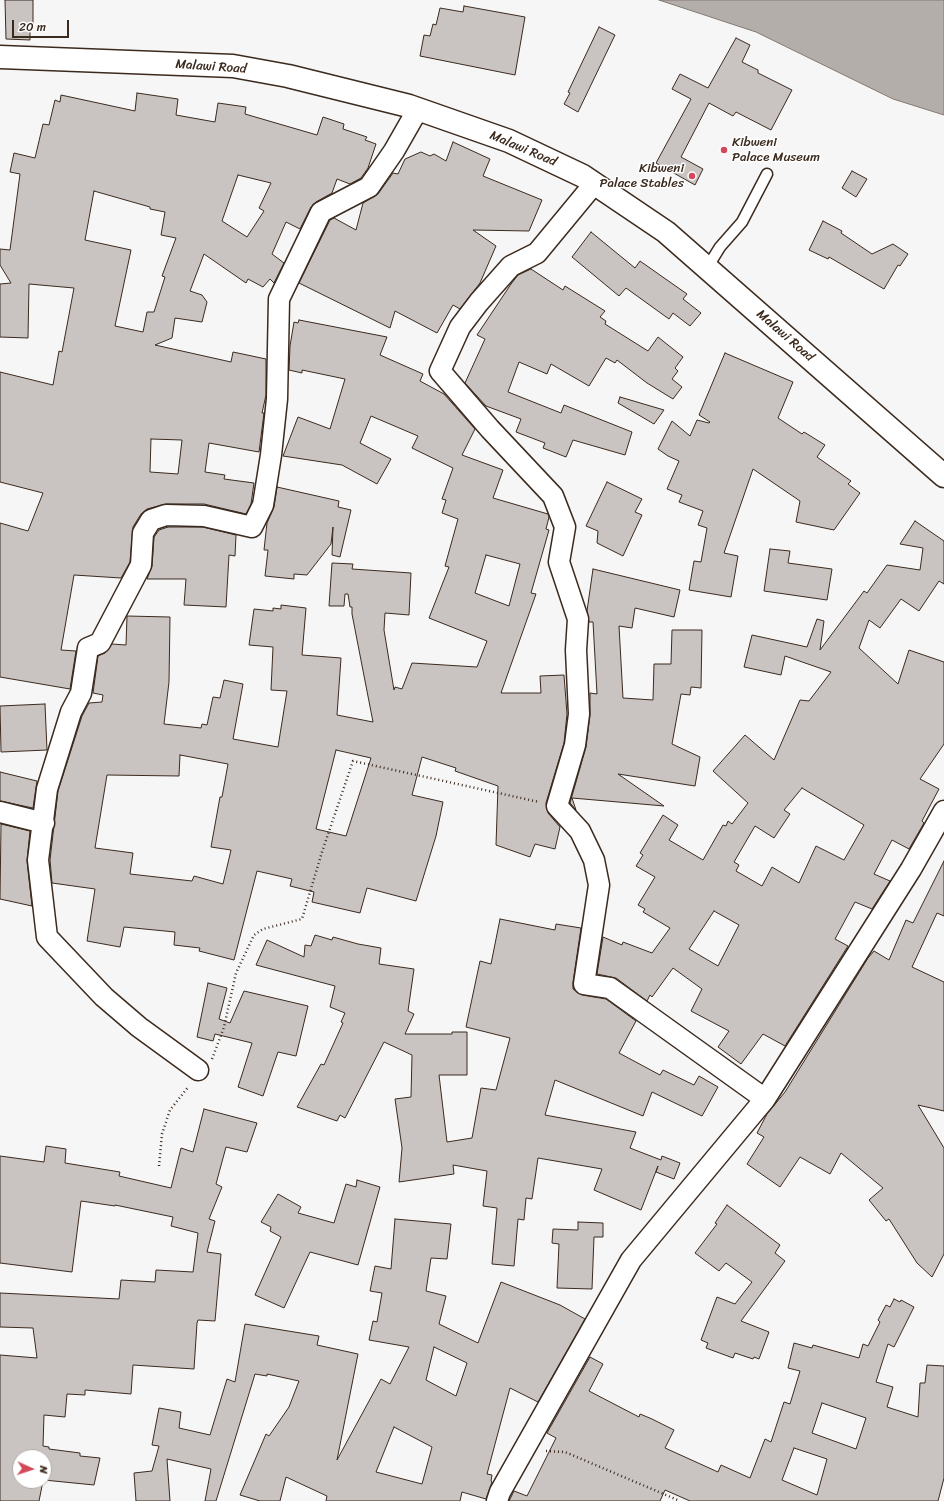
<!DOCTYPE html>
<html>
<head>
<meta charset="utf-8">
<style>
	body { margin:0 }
	#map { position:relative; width:944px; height:1501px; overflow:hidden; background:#f7f6f6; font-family:Sriracha,sans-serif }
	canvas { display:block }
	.north { position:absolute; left:12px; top:1449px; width:40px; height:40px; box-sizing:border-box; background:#fff; border:1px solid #b1aaa5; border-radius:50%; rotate:93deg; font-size:11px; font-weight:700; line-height:16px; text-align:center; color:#3b2a1e }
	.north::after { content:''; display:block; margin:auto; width:14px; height:18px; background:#d1495b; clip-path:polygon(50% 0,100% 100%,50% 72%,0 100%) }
	.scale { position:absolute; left:12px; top:20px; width:57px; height:18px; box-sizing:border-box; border:2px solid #3b2a1e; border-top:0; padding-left:5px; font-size:12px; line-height:14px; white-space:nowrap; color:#3b2a1e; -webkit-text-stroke:3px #fff; paint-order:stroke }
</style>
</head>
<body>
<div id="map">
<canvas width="944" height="1501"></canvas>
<div class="north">N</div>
<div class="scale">20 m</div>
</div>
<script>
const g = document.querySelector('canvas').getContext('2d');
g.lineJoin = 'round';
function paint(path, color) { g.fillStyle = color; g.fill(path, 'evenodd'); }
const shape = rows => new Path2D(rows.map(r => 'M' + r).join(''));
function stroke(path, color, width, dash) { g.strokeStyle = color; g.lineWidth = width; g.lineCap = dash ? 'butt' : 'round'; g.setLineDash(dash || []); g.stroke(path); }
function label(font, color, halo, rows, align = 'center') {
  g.font = font + ' Sriracha,sans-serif'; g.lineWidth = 3; g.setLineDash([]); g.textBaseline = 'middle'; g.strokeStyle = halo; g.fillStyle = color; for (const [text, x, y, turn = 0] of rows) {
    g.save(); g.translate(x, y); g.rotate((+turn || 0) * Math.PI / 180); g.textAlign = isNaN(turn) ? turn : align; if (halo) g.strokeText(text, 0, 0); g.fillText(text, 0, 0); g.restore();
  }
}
const water = shape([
	[659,0,944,0,944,115,893,99,756,32,659,0]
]);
const building = shape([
	[5,0,33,0,33,25,30,25,30,40,6,39,5,0],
	[464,6,525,17,515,75,420,56,424,35,430,36,433,24,436,25,440,8,463,12,464,6],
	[599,27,615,35,578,112,564,104,570,93,568,92,599,27],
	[736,38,750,45,742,62,758,70,758,73,792,90,771,130,736,112,733,116,709,103,681,157,703,169,695,185,656,163,691,99,672,89,680,74,708,88,736,38],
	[137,93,178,99,176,115,215,122,218,103,246,107,245,114,317,135,323,117,344,124,343,129,367,137,365,140,376,144,368,168,361,178,350,184,337,179,332,193,316,202,311,207,300,229,286,222,272,254,284,263,274,283,270,279,263,287,248,279,246,283,204,254,190,291,202,295,207,302,202,322,175,318,172,338,155,345,231,362,233,352,266,359,266,395,262,413,264,413,259,452,209,443,205,472,225,475,224,479,254,483,251,504,246,514,204,504,166,504,147,509,141,514,133,527,130,562,121,578,74,575,61,650,76,651,70,689,0,677,0,523,28,531,43,493,0,482,0,372,53,385,59,351,62,352,74,288,29,284,28,338,0,337,0,284,11,283,0,265,0,249,10,250,20,174,10,172,14,153,35,158,43,124,49,125,55,100,60,102,61,95,135,111,137,93],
	[238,175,271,183,259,208,264,211,247,237,222,221,238,175],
	[94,191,150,207,150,209,165,212,161,235,176,238,162,276,165,277,154,312,147,312,143,332,115,326,131,250,85,240,94,191],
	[151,439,182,440,178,474,150,472,151,439],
	[453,142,490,159,483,176,542,200,529,231,473,230,496,246,480,283,460,309,453,305,437,333,395,311,390,328,299,283,330,220,334,218,356,230,363,203,378,194,393,173,398,174,405,159,421,152,430,156,434,154,446,161,453,142],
	[852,171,867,179,856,197,842,188,852,171],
	[823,221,842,231,841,233,872,254,893,244,908,254,900,266,898,265,884,289,829,257,828,259,809,250,823,221],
	[591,232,635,268,640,261,687,294,683,299,701,313,690,326,673,313,669,319,626,288,619,296,572,257,591,232],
	[531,269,563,290,565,286,605,311,600,317,606,321,605,324,648,351,658,337,683,357,675,368,678,371,672,379,682,387,673,399,647,383,617,360,615,363,606,358,589,386,551,364,547,374,519,362,508,392,561,413,564,405,632,432,625,455,573,440,566,457,543,448,545,443,516,432,521,419,486,406,465,383,485,339,477,335,511,284,518,275,531,269],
	[299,320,387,337,380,355,423,374,420,381,444,394,475,429,462,455,503,470,493,498,548,514,549,517,546,529,549,530,531,593,536,594,501,693,541,693,540,676,564,675,567,714,564,743,546,803,548,813,560,827,555,849,535,844,530,857,496,845,498,786,455,771,456,768,422,757,412,795,443,802,436,836,416,901,367,888,360,913,312,902,314,892,290,886,292,879,257,871,234,960,199,951,200,948,174,945,175,932,124,927,120,947,87,941,95,889,52,883,50,860,58,791,82,716,89,703,102,702,103,695,93,693,98,656,105,653,112,644,126,645,127,616,170,617,169,682,164,724,201,728,202,724,207,725,213,697,220,698,224,680,243,684,233,739,278,747,287,691,271,690,273,647,249,645,254,609,273,611,273,608,281,609,281,605,306,608,302,655,341,658,337,715,373,722,352,614,352,607,350,607,348,594,345,594,344,606,329,606,332,563,353,564,352,569,411,573,409,615,385,613,384,630,394,690,395,687,402,689,412,663,477,667,487,641,429,618,449,567,445,566,458,519,442,513,446,500,442,499,453,468,412,448,418,436,371,416,360,443,391,459,377,484,342,465,283,456,298,417,330,429,345,379,302,370,302,373,289,370,290,346,294,322,298,323,299,320],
	[486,555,520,564,509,606,475,593,486,555],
	[336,750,371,758,346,836,316,829,336,750],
	[180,755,228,764,222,797,220,797,211,847,231,850,223,884,194,876,192,881,130,874,133,853,95,848,107,775,179,776,180,755],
	[725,353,793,382,778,418,802,434,804,432,825,445,817,457,851,481,848,484,860,493,834,530,796,522,800,501,753,469,724,553,738,556,731,597,689,590,694,561,701,562,707,528,698,525,703,511,679,502,682,495,667,489,679,461,668,456,658,449,672,421,690,436,697,420,709,423,710,422,699,415,725,353],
	[620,397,664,410,654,424,618,403,620,397],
	[607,482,642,499,635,512,642,515,623,556,597,543,598,531,586,526,607,482],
	[277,487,339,501,338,507,351,510,340,557,332,555,333,527,331,544,307,575,294,574,294,579,265,576,268,550,264,550,267,523,274,507,277,487],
	[915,521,944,541,944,584,939,581,919,611,901,599,880,628,869,620,859,648,898,684,909,650,944,662,944,744,920,779,939,789,922,821,924,823,909,849,892,840,874,874,890,881,872,909,855,902,835,939,848,946,785,1046,763,1034,741,1064,718,1047,729,1031,691,1011,702,989,673,968,652,997,650,995,647,1001,616,978,597,974,603,937,622,945,623,942,652,953,670,928,643,912,645,909,638,905,655,877,636,866,643,855,640,853,663,815,678,825,669,840,703,860,723,825,726,826,728,821,732,824,748,803,713,771,745,735,774,760,800,700,809,701,831,672,785,656,781,675,744,667,752,635,807,647,817,619,824,621,820,650,864,591,867,593,887,565,920,570,923,548,900,544,915,521],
	[802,788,864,825,844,860,816,846,799,883,772,867,762,886,736,871,739,865,734,862,755,826,774,838,790,814,784,810,802,788],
	[714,911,739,925,718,966,689,949,714,911],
	[168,527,203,527,236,535,235,556,229,555,226,607,184,605,186,579,147,579,152,566,154,537,159,530,168,527],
	[770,549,790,551,788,563,832,569,827,600,764,591,770,549],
	[593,569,680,590,674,617,635,608,632,628,619,626,623,698,653,700,654,664,671,664,672,630,702,630,701,688,691,687,690,695,681,694,672,744,700,757,695,786,618,774,664,806,572,798,576,810,570,803,586,747,590,715,590,693,597,694,593,622,589,622,587,611,593,569],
	[45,704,47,750,1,752,0,706,45,704],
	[0,772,37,781,33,808,0,801,0,772],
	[1,824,30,831,27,861,32,906,0,899,1,824],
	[944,861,944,916,937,913,912,967,944,982,944,1111,918,1105,944,1148,944,1254,932,1277,917,1263,889,1219,886,1221,869,1200,883,1188,841,1153,830,1174,800,1157,780,1187,747,1164,764,1137,757,1133,767,1114,785,1092,868,958,874,951,889,960,906,920,913,923,944,861],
	[500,919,555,930,556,924,581,928,573,982,573,989,582,995,606,999,636,1021,619,1053,660,1075,663,1070,694,1085,699,1076,718,1087,702,1116,652,1092,643,1116,555,1080,545,1115,636,1132,630,1148,661,1160,662,1156,680,1163,674,1179,656,1172,658,1166,641,1210,594,1190,602,1169,538,1158,532,1199,526,1198,524,1220,518,1219,514,1266,492,1264,497,1208,483,1206,487,1171,453,1165,454,1174,399,1182,402,1148,395,1099,411,1097,412,1055,384,1042,345,1118,340,1115,337,1121,297,1107,321,1064,324,1065,343,1023,341,1022,345,1013,330,1007,335,986,256,965,267,940,304,957,305,945,311,946,315,935,332,940,333,937,358,944,381,948,379,964,414,969,408,1011,414,1014,405,1034,452,1034,452,1032,467,1032,467,1075,439,1075,447,1142,472,1138,481,1088,496,1090,510,1038,466,1027,480,961,491,964,500,919],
	[208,983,227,988,219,1019,230,1023,244,991,308,1006,296,1056,278,1052,263,1096,238,1087,252,1043,215,1034,213,1041,197,1037,208,983],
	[204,1109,257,1123,247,1152,226,1147,216,1184,222,1187,209,1219,215,1221,207,1252,221,1254,215,1321,198,1320,197,1323,194,1369,133,1365,131,1394,85,1390,85,1395,67,1394,65,1417,44,1415,43,1446,49,1447,49,1449,80,1453,80,1456,100,1458,94,1485,44,1480,44,1457,20,1457,20,1481,43,1481,39,1501,0,1501,0,1355,37,1358,33,1328,0,1327,0,1293,119,1299,121,1280,155,1282,156,1270,193,1272,198,1233,171,1226,173,1217,115,1205,115,1206,81,1201,72,1272,0,1263,0,1156,44,1162,46,1146,66,1149,65,1163,120,1172,119,1176,171,1188,181,1148,193,1152,204,1109],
	[357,1180,380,1187,358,1265,310,1252,284,1308,255,1295,281,1237,270,1231,271,1227,261,1222,278,1194,301,1207,298,1213,334,1223,346,1184,356,1187,357,1180],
	[727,1205,780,1245,775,1253,785,1261,741,1321,769,1332,759,1359,754,1357,753,1359,735,1353,733,1358,706,1348,708,1343,701,1340,717,1297,735,1304,752,1282,726,1263,719,1271,695,1253,717,1224,715,1223,727,1205],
	[395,1219,451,1224,447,1259,431,1258,426,1291,446,1296,439,1324,478,1343,501,1282,560,1305,585,1319,538,1402,510,1388,487,1474,492,1475,491,1481,492,1482,486,1499,462,1492,460,1501,326,1501,327,1496,286,1477,280,1501,260,1501,240,1495,266,1434,269,1436,289,1407,299,1381,267,1374,267,1376,255,1374,216,1501,205,1501,211,1469,167,1459,170,1501,136,1501,134,1473,152,1471,159,1446,152,1445,159,1408,181,1412,179,1428,210,1435,227,1379,235,1382,245,1324,319,1336,317,1345,358,1354,337,1460,381,1379,390,1384,409,1347,369,1340,373,1321,377,1322,382,1293,370,1291,375,1266,391,1269,395,1219],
	[434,1347,467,1363,456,1396,426,1380,434,1347],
	[394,1427,432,1447,422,1484,376,1472,394,1427],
	[578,1222,603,1223,603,1237,594,1237,592,1289,557,1288,559,1244,552,1243,553,1229,578,1230,578,1222],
	[894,1299,900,1302,901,1300,914,1307,894,1347,888,1344,876,1382,893,1387,887,1407,918,1417,920,1383,925,1383,927,1365,944,1366,944,1478,938,1501,690,1501,665,1490,660,1501,509,1501,514,1491,527,1496,556,1438,547,1433,590,1357,603,1364,589,1391,639,1417,640,1414,652,1419,674,1430,665,1448,718,1472,721,1465,750,1478,765,1439,771,1442,784,1402,790,1404,800,1371,788,1368,794,1343,812,1348,813,1345,859,1358,863,1344,868,1346,880,1322,878,1320,886,1305,890,1307,894,1299],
	[822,1403,866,1418,856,1449,812,1433,822,1403],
	[794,1448,827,1459,817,1495,782,1480,794,1448]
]);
const path = shape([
	[212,1059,224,1027,236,973,254,935,263,929,302,919,322,852,353,761,539,802],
	[159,1166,162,1134,170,1110,189,1086],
	[546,1451,565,1452,680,1501]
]);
const lane = shape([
	[707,268,720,247,742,222,767,174]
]);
const street = shape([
	[594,184,537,253,511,266,479,302,460,327,440,371,490,429,553,496,565,527,559,562,578,619,576,650,579,714,575,745,557,806,580,831,594,860,599,885,584,984,610,988,765,1099],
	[0,812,44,823],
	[198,1070,139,1027,104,997,47,937,38,860,47,789,71,712,81,693,88,648,100,643,141,565,143,533,151,520,166,515,204,516,252,527,263,505,271,455,277,399,279,299,321,212,369,187,394,151,418,109],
	[497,1501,500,1492,631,1260,765,1099,911,869,944,811]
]);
const primary = shape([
	[0,57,233,66,288,76,409,106,509,141,583,176,666,232,944,476]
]);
const markers = [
	[724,150,4,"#d1495b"],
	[692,176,4,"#d1495b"]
];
const streetNames = [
	["Malawi Road",211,67,4],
	["Malawi Road",523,149,23],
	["Malawi Road",785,336,41]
];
const poiNames = [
	["Kibweni",732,143],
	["Palace Museum",732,158],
	["Kibweni",684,169,"right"],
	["Palace Stables",684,184,"right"]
];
paint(water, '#b4aeaa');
stroke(water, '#847972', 1);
paint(building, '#c9c3c1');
stroke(building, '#3b2a1e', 1);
stroke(lane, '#3b2a1e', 13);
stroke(street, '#3b2a1e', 23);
stroke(primary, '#3b2a1e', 25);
stroke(path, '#3b2a1e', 2.5, [1, 3]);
stroke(lane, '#fff', 10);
stroke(street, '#fff', 20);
stroke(primary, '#fff', 22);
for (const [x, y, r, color] of markers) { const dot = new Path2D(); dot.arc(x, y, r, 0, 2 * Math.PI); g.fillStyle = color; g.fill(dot); stroke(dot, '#fff', 1.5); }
label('13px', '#3b2a1e', '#fff', streetNames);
label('13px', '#3b2a1e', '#fff', poiNames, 'left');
</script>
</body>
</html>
